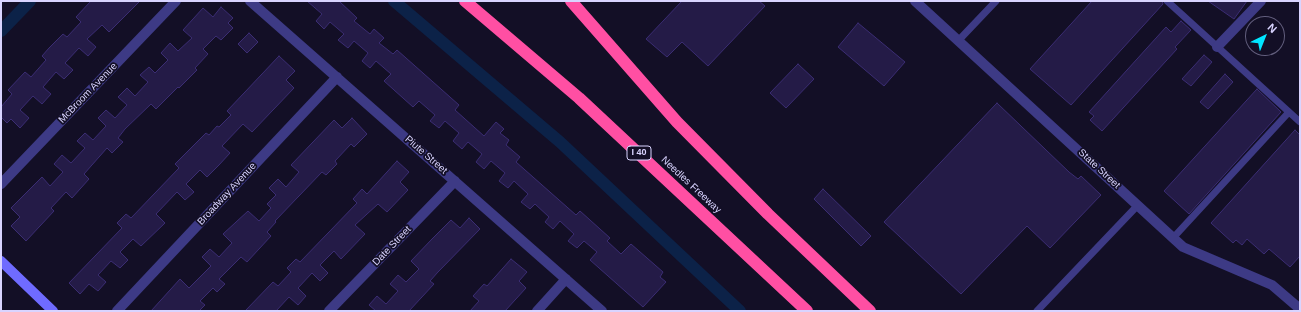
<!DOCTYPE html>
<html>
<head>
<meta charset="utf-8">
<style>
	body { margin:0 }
	#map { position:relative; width:1301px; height:312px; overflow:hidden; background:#130f26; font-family:Helvetica,sans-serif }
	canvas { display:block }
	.frame { position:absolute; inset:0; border:2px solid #d9d4ff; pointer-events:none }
	.north { position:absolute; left:1245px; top:16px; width:40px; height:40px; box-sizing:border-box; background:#130f26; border:1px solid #625e7d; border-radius:50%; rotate:43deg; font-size:11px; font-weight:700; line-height:16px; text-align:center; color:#d9d4ff }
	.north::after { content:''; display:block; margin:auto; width:14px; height:18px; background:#00e5ff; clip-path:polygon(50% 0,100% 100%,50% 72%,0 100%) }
</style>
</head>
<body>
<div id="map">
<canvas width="1301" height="312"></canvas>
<div class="frame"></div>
<div class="north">N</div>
</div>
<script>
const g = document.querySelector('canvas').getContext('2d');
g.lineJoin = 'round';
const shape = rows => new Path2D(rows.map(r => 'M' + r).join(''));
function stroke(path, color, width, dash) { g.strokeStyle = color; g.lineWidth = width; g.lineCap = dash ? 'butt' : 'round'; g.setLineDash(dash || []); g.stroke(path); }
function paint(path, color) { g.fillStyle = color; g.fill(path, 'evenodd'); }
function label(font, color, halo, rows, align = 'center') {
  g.font = font + ' Helvetica,sans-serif'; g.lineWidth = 3.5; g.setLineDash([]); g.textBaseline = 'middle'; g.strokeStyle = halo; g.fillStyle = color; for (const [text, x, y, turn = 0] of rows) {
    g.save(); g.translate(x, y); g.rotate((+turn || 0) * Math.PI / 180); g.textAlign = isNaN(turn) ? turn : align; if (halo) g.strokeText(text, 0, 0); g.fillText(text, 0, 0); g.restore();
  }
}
const canal = shape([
	[394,1,560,142,740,311],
	[1,31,30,1]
]);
const building = shape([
	[91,1,140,1,109,32,102,25,87,39,96,47,88,56,79,48,65,63,73,70,64,79,56,72,43,87,51,94,42,104,33,96,20,110,29,118,20,128,11,119,7,123,1,117,1,107,12,94,8,90,25,72,31,77,46,60,42,56,49,48,63,34,67,37,81,22,76,17,91,1],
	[307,1,339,1,357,18,354,21,370,34,374,29,384,38,379,43,393,54,397,50,459,105,455,110,484,136,496,122,504,129,500,133,509,140,506,145,520,157,516,162,576,215,580,211,610,238,607,241,621,254,631,244,663,272,660,277,666,282,643,307,590,260,597,252,584,241,577,248,568,241,574,234,560,221,553,229,545,222,549,217,535,204,530,209,521,202,528,194,514,181,508,188,499,181,505,173,491,161,484,169,476,162,482,154,468,142,462,149,453,141,459,133,445,121,439,128,430,121,435,115,419,101,413,107,384,81,391,74,376,61,370,68,362,61,368,53,354,41,348,48,338,40,344,34,330,22,324,29,316,21,322,14,307,1],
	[682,1,759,1,765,6,708,66,682,42,667,57,646,39,682,1],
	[1092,1,1162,1,1163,4,1071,105,1030,69,1092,1],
	[1208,1,1247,1,1234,19,1208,1],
	[221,7,233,18,228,23,233,28,221,40,216,36,203,49,208,54,195,68,197,70,179,88,178,87,156,109,151,104,125,129,118,138,123,142,112,153,107,148,84,174,89,179,72,198,66,192,51,208,54,211,26,241,11,226,20,217,11,208,42,177,50,186,63,172,54,164,62,155,71,163,85,148,77,141,85,133,93,140,106,126,98,118,106,110,115,118,127,105,118,97,127,88,135,96,148,82,140,75,149,67,155,73,168,60,161,53,170,43,178,51,192,38,183,30,203,8,213,17,221,7],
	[1181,21,1191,30,1175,47,1177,49,1102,131,1090,120,1094,116,1089,112,1166,27,1171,32,1181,21],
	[858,23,905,62,884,86,838,47,858,23],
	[249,33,258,42,247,53,238,44,249,33],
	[1204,55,1212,62,1191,86,1182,79,1204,55],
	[279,56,295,71,286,80,294,88,252,132,243,124,222,146,230,153,219,165,207,177,200,170,186,184,194,192,185,200,177,192,156,214,165,223,141,246,133,239,120,252,128,260,120,268,111,261,98,275,106,282,98,291,89,284,80,294,69,283,122,228,117,223,126,214,131,218,179,168,175,164,206,133,209,135,217,126,219,127,231,115,227,111,279,56],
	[798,64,814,79,786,108,770,93,798,64],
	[1225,74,1233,82,1208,109,1200,102,1225,74],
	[1257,89,1281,112,1189,214,1164,191,1257,89],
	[997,103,1069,172,1078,179,1081,176,1101,195,1050,248,1027,226,961,294,884,222,997,103],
	[352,118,367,134,354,147,351,144,335,161,337,164,326,175,322,172,275,221,276,222,267,232,271,236,247,262,241,257,219,279,225,284,217,292,213,288,200,301,205,305,199,311,151,311,180,279,189,288,211,266,202,257,210,249,219,257,232,243,223,234,248,211,259,221,271,208,267,204,276,195,269,188,278,179,286,187,299,172,291,165,334,120,342,128,352,118],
	[1295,130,1300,135,1300,256,1290,267,1269,249,1264,254,1247,239,1242,245,1236,240,1233,243,1211,223,1295,130],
	[397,161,409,172,400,182,408,190,387,212,378,204,355,225,365,234,341,259,334,251,320,265,328,273,320,281,312,273,298,288,306,296,298,305,289,297,276,311,245,311,273,282,278,286,291,272,287,268,296,259,300,262,357,203,353,199,362,189,367,194,397,161],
	[823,189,871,236,861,246,814,199,823,189],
	[469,218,480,229,438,272,430,281,434,284,409,311,376,311,369,305,377,296,386,304,398,291,390,284,398,275,406,282,419,269,411,261,432,239,451,220,460,228,469,218],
	[511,259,527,272,519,281,526,288,505,311,470,311,479,301,473,296,484,284,487,286,511,259]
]);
const lane = shape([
	[1167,1,1300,122],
	[958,41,996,1],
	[1173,238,1289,112],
	[1037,311,1138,205]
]);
const street = shape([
	[250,1,602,311],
	[915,1,1183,247,1272,285,1300,309],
	[1217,47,1261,1],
	[1,184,176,1],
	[117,311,337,77],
	[329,311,455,181],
	[537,311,566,279]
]);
const secondary = shape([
	[1,261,53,311]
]);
const highway = shape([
	[465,1,579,98,807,311],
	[571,1,677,122,768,214,870,311]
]);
const shields = [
	[639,153,24]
];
const shieldNames = [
	["I 40",639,153]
];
const streetNames = [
	["McBroom Avenue",88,93,-46],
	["Piute Street",426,155,41],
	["State Street",1099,169,43],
	["Needles Freeway",691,185,43],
	["Broadway Avenue",227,194,-47],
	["Date Street",392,246,-46]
];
stroke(canal, '#0c2248', 12);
paint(building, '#241b47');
stroke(building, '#3b2d73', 1);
stroke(lane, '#3d3a85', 7);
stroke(street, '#3d3a85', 10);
stroke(secondary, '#6f6bff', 10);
stroke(highway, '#ff4fa3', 12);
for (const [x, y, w] of shields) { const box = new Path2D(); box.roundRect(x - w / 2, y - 7, w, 14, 3); g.fillStyle = '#130f26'; g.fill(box); stroke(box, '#d9d4ff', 1); }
label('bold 9px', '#d9d4ff', null, shieldNames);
label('10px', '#d9d4ff', '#130f26', streetNames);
</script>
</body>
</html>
